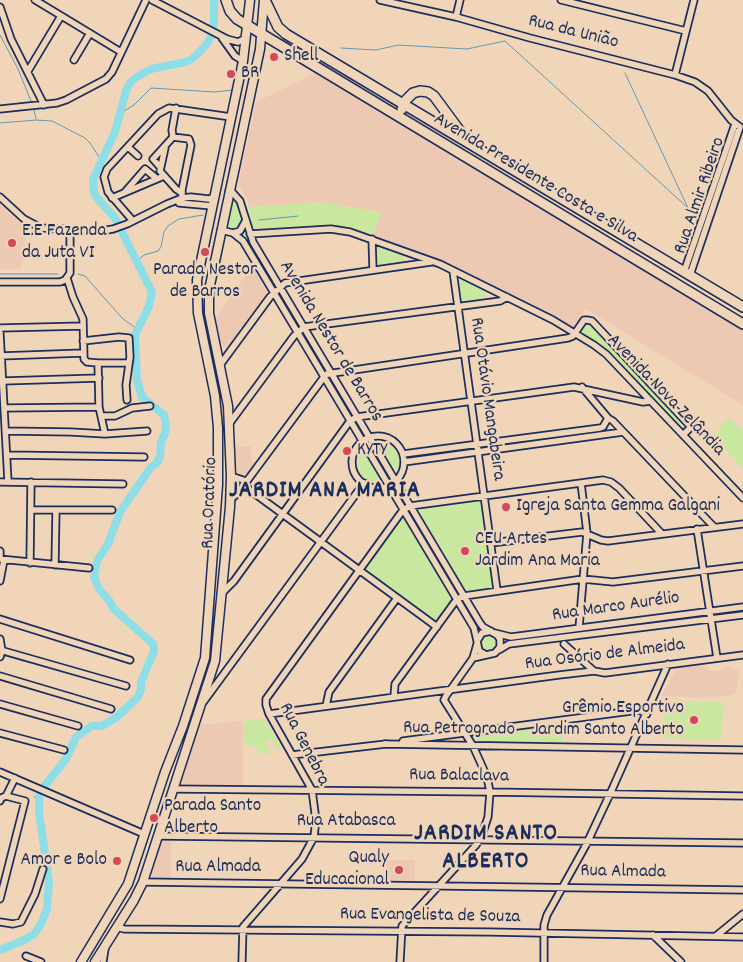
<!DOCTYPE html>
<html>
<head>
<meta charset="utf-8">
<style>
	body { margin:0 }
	canvas { display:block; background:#f1d5b8 }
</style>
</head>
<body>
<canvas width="743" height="962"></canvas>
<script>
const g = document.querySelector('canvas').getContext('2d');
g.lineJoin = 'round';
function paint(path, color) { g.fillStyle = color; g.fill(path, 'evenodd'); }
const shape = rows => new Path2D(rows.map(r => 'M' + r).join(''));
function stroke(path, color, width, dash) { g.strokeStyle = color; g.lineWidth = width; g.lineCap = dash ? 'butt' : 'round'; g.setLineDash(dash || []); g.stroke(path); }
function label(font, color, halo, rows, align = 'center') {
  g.font = font + ' Dekko,sans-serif'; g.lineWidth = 4.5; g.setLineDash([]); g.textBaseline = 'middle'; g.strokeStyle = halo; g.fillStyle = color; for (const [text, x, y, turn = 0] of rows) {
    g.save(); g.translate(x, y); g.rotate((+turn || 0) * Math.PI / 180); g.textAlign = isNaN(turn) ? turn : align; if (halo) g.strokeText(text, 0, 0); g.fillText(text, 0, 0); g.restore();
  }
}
const built = shape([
	[316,73,743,330,743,405,586,309,572,328,555,318,455,269,456,266,451,263,449,265,372,236,381,212,319,202,249,207,248,201,239,186,239,180,256,102],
	[0,205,26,228,24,257,20,269,0,269],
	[252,266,266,290,266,294,230,345,224,346,220,343,215,319],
	[251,446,251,462,255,462,246,474,240,474,236,469,235,447],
	[701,665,711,671,719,671,728,667,739,671,736,692,733,695,700,698,661,696,677,668],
	[243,721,243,785,182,785,181,783,200,725],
	[171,840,171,879,155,879,151,873,160,844,164,841],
	[383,860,415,860,415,881,383,880]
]);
const green = shape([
	[232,197,237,203,242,219,241,225,238,229,230,230,225,226],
	[319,202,381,212,372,236,355,229,323,225,258,229,253,227,251,224,249,207,251,207],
	[244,230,246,231,273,279,271,282,241,235],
	[376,244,402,253,405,260,405,262,377,266,375,247],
	[460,279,465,279,484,288,485,292,484,298,462,302,458,282],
	[585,323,588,323,684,422,679,427,611,355,599,345,578,332],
	[728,417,743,430,743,469,714,436],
	[385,442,394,448,397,453,400,463,397,470,391,470,378,448,380,443],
	[362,452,366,453,381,478,379,483,368,481,361,474,357,461,359,455],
	[477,500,481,502,482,516,484,516,493,585,489,589,468,592,464,590,418,512,420,508],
	[404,518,452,596,452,602,436,623,366,571,365,566,400,519],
	[414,518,458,591,457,592,455,592,412,519],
	[701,614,701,618,581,633,578,631,556,634,554,636,552,635,553,634,599,627,601,629,624,626,625,624],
	'479 643a9 9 0 1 1 18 0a9 9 0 1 1-18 0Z',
	[665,701,723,702,722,740,664,738],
	[265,719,281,747,276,750,275,743,271,740,268,739,266,743,271,750,268,755,260,752,254,746,246,745,243,741,243,721],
	[563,722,562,745,476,743,472,741,470,737,473,734]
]);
const stream = shape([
	[0,35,18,69,31,101],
	[341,48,376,50,398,45,467,49,505,41,688,208,625,73],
	[34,110,36,119],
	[121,113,134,105,151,88,215,92,233,90],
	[0,123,36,120,52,121,85,138,90,143,101,160],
	[259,220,298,216],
	[137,261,144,255,158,251,161,247,164,232,168,226,179,219,203,215],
	[0,274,58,274],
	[78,274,85,276,122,318,137,329],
	[34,797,39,798]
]);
const river = shape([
	[0,950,24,940,34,934,41,924,47,909,49,882,39,812,39,798,40,792,66,759,76,737,92,726,102,726,117,717,138,697,141,689,141,682,154,651,153,644,113,608,109,600,99,589,94,577,97,561,108,544,120,512,151,467,157,463,160,456,161,442,165,433,166,425,164,415,142,397,137,380,135,335,149,306,152,292,115,218,97,198,94,192,93,179,115,132,126,91,130,83,135,78,151,69,186,62,192,59,207,44,210,38,214,22,214,0]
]);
const minor = shape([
	[35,0,121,52],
	[152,0,227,39,238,42,246,38],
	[380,0,456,17,530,38,675,75,695,82,708,91,731,120,740,127,690,275],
	[561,0,686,31],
	[0,7,11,39,44,105],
	[456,17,460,0],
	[222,38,235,56,243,61],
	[74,60,90,33],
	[28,71,61,16],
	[675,75,694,0],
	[0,109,57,103,66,100,106,79,112,72,146,0],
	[173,137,172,130,176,108],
	[128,147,138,156],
	[165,148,160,171,176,189,182,193],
	[160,167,153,159,173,137,189,139,191,145,182,190,182,203],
	[229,191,233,193,240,201,253,242,480,623,483,627,497,635,500,639,500,647,495,653,473,658],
	[125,192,145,169,156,178],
	[0,197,24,219,41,228,101,231,113,229,127,224,167,204,182,198,191,197,209,199,214,197],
	[112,198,164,176],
	[179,203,212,206],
	[133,221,108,192,104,177,107,169,158,114,169,108,231,117],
	[221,230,233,233,243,241,474,628,477,641],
	[233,233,240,231,246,220],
	[250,234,331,229,350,232,440,264,553,320,594,345,606,354,743,498],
	[372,239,373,270],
	[453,271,497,590],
	[684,272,735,124],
	[67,278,73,297,83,319,84,359,87,362,98,363,99,407,105,434],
	[0,282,60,282,65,280,70,273,70,230],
	[0,328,83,326],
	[0,333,8,482],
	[83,341,119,337,129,338,130,357,126,385,127,400],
	[0,356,83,353],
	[98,363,129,363],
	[220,365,270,297,285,283,431,262],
	[3,381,99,378],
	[582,387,608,418,613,421,714,527],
	[5,408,99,407],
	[101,416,115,416,132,408,150,406],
	[229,424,294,336,304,327,500,301,507,297],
	[6,431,71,432,105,434,147,431],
	'352 462a26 26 0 1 1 52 0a26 26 0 1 1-52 0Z',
	[403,454,600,428,603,427,608,418],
	[7,455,144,457],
	[404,462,623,432],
	[231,476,246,481],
	[0,482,123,484],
	[243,485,437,627],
	[231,499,238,493,324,377,327,374,568,338,573,336,584,320,587,320,592,321,691,427,683,435],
	[31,510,112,510],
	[697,529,717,658],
	[491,543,582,532,601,540,608,541,743,524],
	[0,551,0,559],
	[0,559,89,568],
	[30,563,31,482],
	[55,565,56,510],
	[0,581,4,560],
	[222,593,234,581,350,421,357,417,574,387,643,402,650,401],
	[0,619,130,660],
	[579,628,587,533,581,483],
	[495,633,511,637,743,607],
	[0,639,2,651,0,657],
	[564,644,594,671],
	[0,650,126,686],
	[499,650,509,644,743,615],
	[486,655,479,651,477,641,482,633,491,631],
	[0,676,111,709],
	[394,697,395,684,457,599,464,596,583,579,613,582,743,566],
	[204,701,364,483],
	[0,704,78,726],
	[326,706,329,692,397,598],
	[269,714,559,675,594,671,605,673,743,655],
	[0,733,64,750],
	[403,741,639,710,647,714],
	[384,744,743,750],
	[292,755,386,744],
	[0,772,144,834],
	[174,789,490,792,743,796],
	[6,796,15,778],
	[0,801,1,798,6,796,25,801,0,899],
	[158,836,743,843],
	[143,882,743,890],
	[0,922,13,924,21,922,35,894,43,869],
	[117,927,124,929,489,932,743,937],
	[653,935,681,962],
	[716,936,743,914],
	[26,956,41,962],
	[103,962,105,949],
	[242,962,243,927,302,859,314,837,315,828,315,813,312,790,269,714,266,705,266,699,403,510,410,506,603,480,611,482,619,488,662,534],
	[400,962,402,926,476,845,481,838,488,817,490,792,487,777,473,746,444,700,446,696,473,658,477,644],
	[544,962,544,925,547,915,586,845,610,794,668,664]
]);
const major = shape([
	[81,962,128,884,165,772,183,726,205,658,218,485,218,428,215,396,198,313,197,280,243,61,250,0],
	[95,962,134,900,143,882,215,661,230,507,231,476,228,406,209,313,209,290,260,49,264,0]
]);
const highway = shape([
	[226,0,230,11,237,19,743,324],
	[265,0,278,27,286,34,743,307],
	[402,109,406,100,413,93,420,91,428,92,434,96,465,138]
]);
const markers = [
	[274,57,5,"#d1495b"],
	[231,74,5,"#d1495b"],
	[12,243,5,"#d1495b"],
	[205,252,5,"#d1495b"],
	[347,451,5,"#d1495b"],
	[506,507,5,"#d1495b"],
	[465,551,5,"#d1495b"],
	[694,720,5,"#d1495b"],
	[154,818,5,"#d1495b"],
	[117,861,5,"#d1495b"],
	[399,870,5,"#d1495b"]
];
const streetNames = [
	["Rua da União",573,33,14],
	["Avenida Presidente Costa e Silva",535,179,31],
	["Rua Almir Ribeiro",701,196,-71],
	["Avenida Nestor de Barros",330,342,59],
	["Avenida Nova Zelândia",665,396,46],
	["Rua Otávio Mangabeira",486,399,82],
	["Rua Oratório",211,503,-88],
	["Rua Marco Aurélio",616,608,-8],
	["Rua Osório de Almeida",605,656,-7],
	["Rua Petrogrado",459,730,1],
	["Rua Genebra",303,745,63],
	["Rua Balaclava",459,777,1],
	["Rua Atabasca",346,822],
	["Rua Almada",218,868],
	["Rua Almada",623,873,1],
	["Rua Evangelista de Souza",430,917,1]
];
const poiNames = [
	["Shell",284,57],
	["BR",241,74],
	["E.E Fazenda",22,232],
	["da Juta VI",22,254],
	["Parada Nestor",205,271,"center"],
	["de Barros",205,293,"center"],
	["KYTY",357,451],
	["Igreja Santa Gemma Galgani",516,507],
	["CEU Artes",475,540],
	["Jardim Ana Maria",475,562],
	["Grêmio Esportivo",684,709,"right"],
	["Jardim Santo Alberto",684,731,"right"],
	["Parada Santo",164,807],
	["Alberto",164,829],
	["Qualy",389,859,"right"],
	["Educacional",389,881,"right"],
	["Amor e Bolo",107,861,"right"]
];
const districtNames = [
	["JARDIM ANA MARIA",325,493],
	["JARDIM SANTO",486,836],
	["ALBERTO",486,864]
];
paint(built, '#edc8b3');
paint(green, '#c9e79f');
stroke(stream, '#6098b1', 1);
stroke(river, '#8edee8', 8);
stroke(minor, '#1b2f5e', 9);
stroke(major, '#1b2f5e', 11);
stroke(highway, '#1b2f5e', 12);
stroke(minor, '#f1d5b8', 5.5);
stroke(major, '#f1d5b8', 8);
stroke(highway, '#f1d5b8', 9);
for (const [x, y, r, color] of markers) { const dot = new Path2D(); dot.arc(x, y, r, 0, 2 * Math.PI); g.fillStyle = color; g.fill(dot); stroke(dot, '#f1d5b8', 2); }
label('19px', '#1b2f5e', '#f1d5b8', streetNames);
label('19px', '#1b2f5e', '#f1d5b8', poiNames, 'left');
g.letterSpacing = '1px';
label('bold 24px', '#1b2f5e', '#f1d5b8', districtNames);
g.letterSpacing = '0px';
</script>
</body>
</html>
